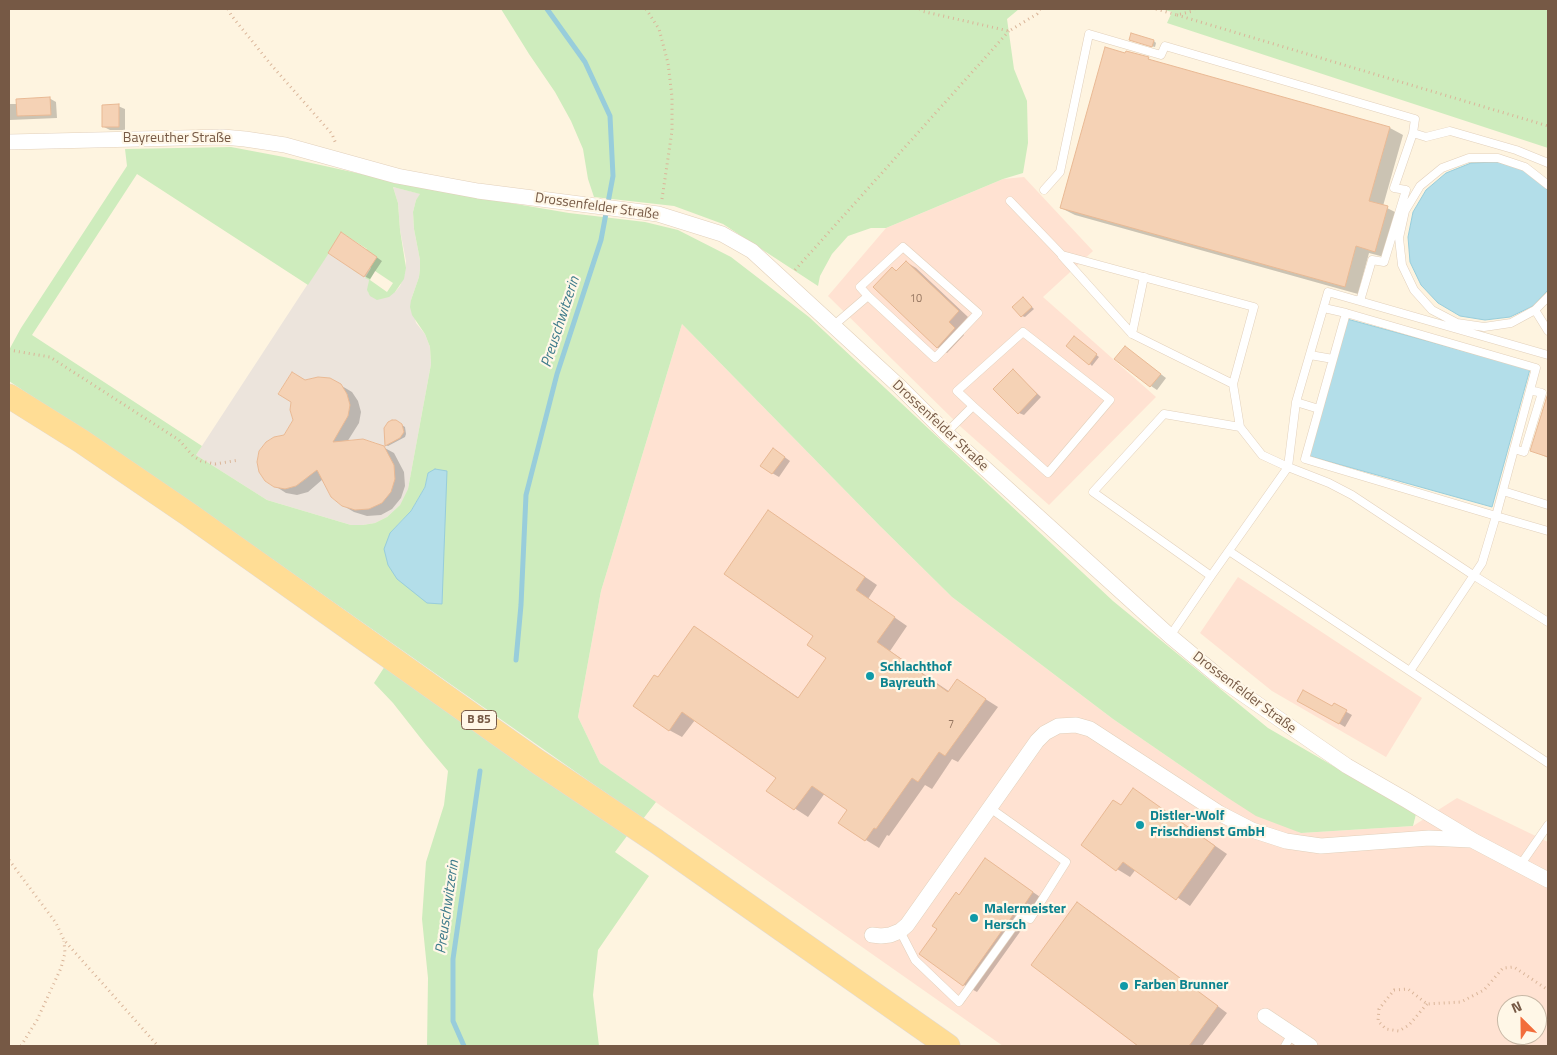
<!DOCTYPE html>
<html>
<head>
<meta charset="utf-8">
<style>
	body { margin:0 }
	#map { position:relative; width:1557px; height:1055px; overflow:hidden; background:#fef4e0; font-family:"Titillium Web",sans-serif }
	canvas { display:block }
	.frame { position:absolute; inset:0; border:10px solid #765945; pointer-events:none }
	.north { position:absolute; left:1497px; top:995px; width:50px; height:50px; box-sizing:border-box; background:#fff7e7; border:1px solid #c8b8a6; border-radius:50%; rotate:337deg; font-size:14px; font-weight:700; line-height:20px; text-align:center; color:#765945 }
	.north::after { content:''; display:block; margin:auto; width:18px; height:22px; background:#f26d3b; clip-path:polygon(50% 0,100% 100%,50% 72%,0 100%) }
</style>
</head>
<body>
<div id="map">
<canvas width="1557" height="1055"></canvas>
<div class="frame"></div>
<div class="north">N</div>
</div>
<script>
const g = document.querySelector('canvas').getContext('2d');
g.lineJoin = 'round';
function paint(path, color) { g.fillStyle = color; g.fill(path, 'evenodd'); }
const shape = rows => new Path2D(rows.map(r => 'M' + r).join(''));
function stroke(path, color, width, dash) { g.strokeStyle = color; g.lineWidth = width; g.lineCap = dash ? 'butt' : 'round'; g.setLineDash(dash || []); g.stroke(path); }
function label(font, color, halo, rows, align = 'center') {
  g.font = font + ' "Titillium Web",sans-serif'; g.lineWidth = 4.5; g.setLineDash([]); g.textBaseline = 'middle'; g.strokeStyle = halo; g.fillStyle = color; for (const [text, x, y, turn = 0] of rows) {
    g.save(); g.translate(x, y); g.rotate((+turn || 0) * Math.PI / 180); g.textAlign = isNaN(turn) ? turn : align; if (halo) g.strokeText(text, 0, 0); g.fillText(text, 0, 0); g.restore();
  }
}
const commercial = shape([
	[1024,177,1093,251,1043,297,1156,397,1049,505,961,427,828,296,886,228,1003,179],
	[682,324,880,526,952,597,1113,719,1225,796,1301,833,1413,826,1457,798,1548,842,1548,1046,1003,1046,600,763,578,717,601,591],
	[1507,1005,1537,1005,1537,1035,1507,1035],
	[1238,577,1422,698,1386,757,1272,691,1200,633]
]);
const industrial = shape([
	[393,187,421,194,416,200,413,212,414,229,420,260,420,269,419,277,411,300,416,323,425,334,430,347,431,364,408,489,400,505,387,517,375,523,363,525,351,525,267,500,196,455,328,253,369,280,368,293,395,292,400,286,405,273,406,261,400,230,398,203],
	[292,372,298,376,283,397,278,393],
	[318,377,330,378,341,385,347,394,350,405,348,416,342,426,333,433,306,479,296,486,285,489,274,487,265,481,259,472,257,461,259,451,266,442,274,437,284,435,293,420,290,410,291,399,305,380],
	[392,420,396,420,402,424,404,432,400,438,384,428,388,422],
	[363,439,377,443,387,453,381,503,369,509,355,510,342,506,331,497,325,485,323,471,337,447,349,440]
]);
const green = shape([
	[501,9,1019,9,1007,19,1014,69,1027,101,1028,143,1023,173,1003,179,886,228,871,228,848,236,832,254,820,276,818,286,723,224,674,206,594,197,588,179,583,149,571,121,555,92,529,54],
	[1161,9,1548,9,1548,148,1167,23,1172,12],
	[231,147,284,157,434,190,569,213,645,222,678,230,731,257,809,317,1113,601,1268,728,1416,814,1413,826,1301,833,1256,816,1225,796,1113,719,952,597,880,526,682,324,601,591,578,717,600,763,656,802,643,819,252,545,9,381,9,350,21,328,127,166,125,149],
	[137,174,308,285,342,233,367,249,353,270,359,274,366,265,371,268,365,278,369,280,367,290,370,296,377,300,389,297,395,292,404,279,406,268,400,230,398,203,393,187,420,194,416,200,413,212,414,229,420,260,420,269,419,277,411,300,410,307,412,315,425,334,430,347,431,364,408,489,400,505,387,517,375,523,363,525,351,525,267,500,196,455,202,446,32,335],
	[375,271,393,283,387,292,370,280],
	[428,473,427,603,390,533,411,511,425,487],
	[385,666,627,836,615,852,649,876,598,950,593,995,599,1046,427,1046,428,978,422,919,426,862,444,805,448,771,426,745,393,703,374,683]
]);
const water = shape([
	[1498,162,1524,170,1545,187,1548,191,1548,290,1533,306,1510,317,1485,320,1460,316,1438,303,1421,285,1410,262,1408,237,1413,212,1426,190,1446,173,1471,163,1498,162],
	[1347,319,1530,369,1492,507,1309,456,1347,319],
	[435,469,447,471,442,604,427,603,397,579,388,565,384,549,390,533,411,511,425,487,428,473,435,469]
]);
const shadow = shape([
	[1132,35,1154,41,1156,43,1155,47,1134,41],
	[1127,52,1148,58,1156,63,1390,128,1403,135,1383,206,1401,215,1388,258,1369,253,1358,294,1075,215,1061,208],
	[49,98,56,102,57,118,10,120,9,127,9,104,17,104],
	[118,106,125,109,125,130,110,130,104,127],
	[348,237,382,261,370,279,364,276],
	[906,262,916,268,968,317,958,328,964,335,947,353,937,347,892,268,898,271],
	[1024,299,1034,309,1025,317,1022,316],
	[1077,339,1099,357,1092,366,1090,364],
	[1125,347,1166,378,1157,390,1151,386],
	[1013,371,1041,397,1024,415,1019,413],
	[330,379,352,392,358,401,361,412,359,423,347,442,383,447,394,453,404,472,405,486,401,498,392,509,381,515,367,516,354,512,342,505,323,479,308,492,297,495,286,493,275,486,284,436,295,420,306,381],
	[1547,399,1548,400,1548,458,1532,450],
	[396,421,405,427,406,434,405,437,388,446,386,445],
	[779,453,790,461,779,477,772,473],
	[769,512,877,585,868,599,907,626,890,651,950,692,957,681,998,707,958,762,952,759,932,789,925,785,889,836,887,835,879,848,866,840,849,810,825,793,808,817,768,791,778,777,695,720,682,737,669,730,658,679,694,627,799,698,828,657,815,636],
	[1299,700,1333,708,1334,705,1352,715,1345,727],
	[1133,789,1227,854,1190,906,1136,869,1130,877,1117,869,1122,806],
	[986,860,1046,901,1032,915,977,992,964,985,960,896],
	[1087,909,1227,1013,1202,1046,1141,1046,1033,965]
]);
const stream = shape([
	[516,660,521,605,526,495,557,374,601,240,613,176,610,116,585,62,547,9],
	[464,1046,453,1021,453,959,480,771]
]);
const building = shape([
	[1131,33,1154,40,1152,47,1129,40,1131,33],
	[1105,47,1125,53,1126,51,1149,57,1148,59,1390,127,1369,201,1388,206,1375,252,1356,246,1345,287,1060,208,1105,47],
	[50,97,51,115,17,116,16,99,50,97],
	[119,104,119,127,102,127,102,105,119,104],
	[341,232,377,257,364,277,328,253,341,232],
	[906,261,959,311,949,322,955,328,937,348,873,287,892,267,896,271,906,261],
	[1023,297,1032,307,1021,317,1012,307,1023,297],
	[1074,336,1097,354,1089,365,1066,346,1074,336],
	[1125,346,1161,374,1150,387,1114,359,1125,346],
	[1013,369,1037,394,1018,414,993,389,1013,369],
	[292,372,305,380,318,377,330,378,341,384,347,394,350,405,348,416,333,442,363,439,384,446,394,465,395,479,391,492,382,503,369,509,355,510,342,506,331,497,317,470,296,486,285,489,274,487,265,481,259,472,257,462,259,451,266,442,274,437,284,435,293,420,290,410,291,402,278,394,292,372],
	[1548,393,1548,457,1530,451,1548,393],
	[392,420,396,420,402,424,404,432,400,438,385,446,384,428,388,422,392,420],
	[773,448,785,457,772,474,760,466,773,448],
	[768,510,865,577,856,590,895,617,877,642,948,692,957,679,986,699,945,756,939,752,918,782,912,778,876,829,874,828,865,841,838,823,847,810,812,786,794,810,766,791,776,778,682,712,669,731,633,706,654,675,658,677,694,626,798,698,826,658,807,645,813,636,724,574,768,510],
	[1303,690,1332,706,1334,703,1347,710,1339,724,1297,701,1303,690],
	[1133,788,1215,846,1176,900,1123,862,1116,871,1081,845,1113,800,1121,805,1133,788],
	[985,858,1033,892,1021,910,1018,908,963,986,919,954,937,929,932,926,956,892,959,895,985,858],
	[1077,902,1218,1006,1189,1046,1138,1046,1031,965,1077,902]
]);
const path = shape([
	[228,9,231,15,273,67,332,134,336,144],
	[646,9,659,29,668,63,672,97,672,131,662,199],
	[920,9,921,11,1009,31,1037,14,1040,9],
	[1156,9,1177,15,1193,11,1194,9],
	[1177,15,1548,126],
	[795,270,1009,31],
	[9,350,50,357,179,440,193,456,201,461,215,464,239,460],
	[9,860,56,923,64,940,158,1046],
	[1427,1004,1409,1025,1399,1031,1386,1029,1378,1021,1379,1009,1394,990,1408,989,1427,1004,1461,1002,1484,990,1503,968,1514,967,1548,990],
	[21,1046,37,1020,61,968,65,953,64,941]
]);
const lane = shape([
	[1548,185,1525,167,1498,158,1469,158,1442,168,1420,186,1405,211,1399,238,1402,265,1414,290,1432,310,1457,323,1484,327,1511,323,1535,310,1548,297],
	[1044,190,1060,172,1089,34,1161,55,1165,46,1415,119,1413,133],
	[1010,201,1062,255,1254,307,1233,384,1240,427],
	[1062,256,1132,334,1233,384],
	[1360,301,1372,260,1384,262,1406,190,1394,188,1413,133,1426,137,1450,131,1516,150,1548,163],
	[1324,308,1346,313],
	[1535,310,1548,331],
	[1346,313,1536,368,1496,516,1305,459,1346,313],
	[833,326,868,296,935,358,978,313,903,247,860,287,868,296],
	[1132,334,1144,277],
	[1310,355,1333,359],
	[1548,355,1328,292,1296,402,1288,467,1211,576,1093,492,1164,414,1240,427,1262,455,1288,467,1329,483,1352,495,1473,575,1548,622],
	[1296,402,1319,409],
	[946,433,973,406,957,391,1023,332,1110,400,1048,473,973,406],
	[1514,449,1524,452,1542,393,1530,390],
	[1503,491,1548,505],
	[1229,551,1548,763],
	[1170,636,1211,576],
	[1410,671,1482,563,1496,516,1548,531],
	[1521,864,1548,825],
	[900,931,915,960,959,1002,1021,916,1030,919,1066,862,990,808],
	[1285,1046,1292,1034]
]);
const street = shape([
	[9,142,223,137,245,139,285,145,397,176,478,191,658,214,722,234,752,251,900,387,946,433,1170,636,1224,681,1347,766,1406,800,1474,841,1548,880],
	[872,935,881,936,890,935,900,931,907,925,1037,741,1045,733,1058,726,1076,725,1090,729,1219,813,1252,830,1286,841,1321,846,1429,838,1470,840],
	[1265,1016,1310,1046]
]);
const primary = shape([
	[9,396,81,441,188,514,538,762,656,841,948,1046]
]);
const markers = [
	[870,676,5,"#0f9aa8"],
	[1140,825,5,"#0f9aa8"],
	[974,918,5,"#0f9aa8"],
	[1124,986,5,"#0f9aa8"]
];
const numberNames = [
	["10",916,299],
	["7",951,725]
];
const shields = [
	[479,720,35]
];
const shieldNames = [
	["B 85",479,720]
];
const streetNames = [
	["Bayreuther Straße",177,139],
	["Drossenfelder Straße",597,207,8],
	["Drossenfelder Straße",940,426,43],
	["Drossenfelder Straße",1244,693,37]
];
const cultureNames = [
	["Schlachthof",880,668],
	["Bayreuth",880,684],
	["Distler-Wolf",1150,817],
	["Frischdienst GmbH",1150,833],
	["Malermeister",984,910],
	["Hersch",984,926],
	["Farben Brunner",1134,986]
];
const waterNames = [
	["Preuschwitzerin",561,322,-72],
	["Preuschwitzerin",448,907,-82]
];
paint(commercial, '#ffe2d2');
paint(industrial, '#ece4dc');
paint(green, '#ceecbd');
paint(water, '#b3dee9');
stroke(water, '#98cddb', 1);
paint(shadow, '#0003');
stroke(stream, '#98cddb', 5);
paint(building, '#f5d2b5');
stroke(building, '#e9b994', 1);
stroke(lane, '#e2d0bb', 9);
stroke(street, '#e2d0bb', 16);
stroke(primary, '#e1dad6', 25);
stroke(path, '#dab599', 3, [1, 4]);
stroke(lane, '#fff', 8);
stroke(street, '#fff', 15);
stroke(primary, '#ffdd95', 24);
for (const [x, y, r, color] of markers) { const dot = new Path2D(); dot.arc(x, y, r, 0, 2 * Math.PI); g.fillStyle = color; g.fill(dot); stroke(dot, '#fff7e7', 2); }
label('11px', '#967761', null, numberNames);
for (const [x, y, w] of shields) { const box = new Path2D(); box.roundRect(x - w / 2, y - 9.5, w, 19, 4); g.fillStyle = '#fff7e7'; g.fill(box); stroke(box, '#765945', 1); }
label('bold 12px', '#765945', null, shieldNames);
label('14px', '#765945', '#fff7e7', streetNames);
label('bold 14px', '#0d838f', '#fff7e7', cultureNames, 'left');
label('italic 15px', '#3d7a8b', '#fff7e7', waterNames);
</script>
</body>
</html>
